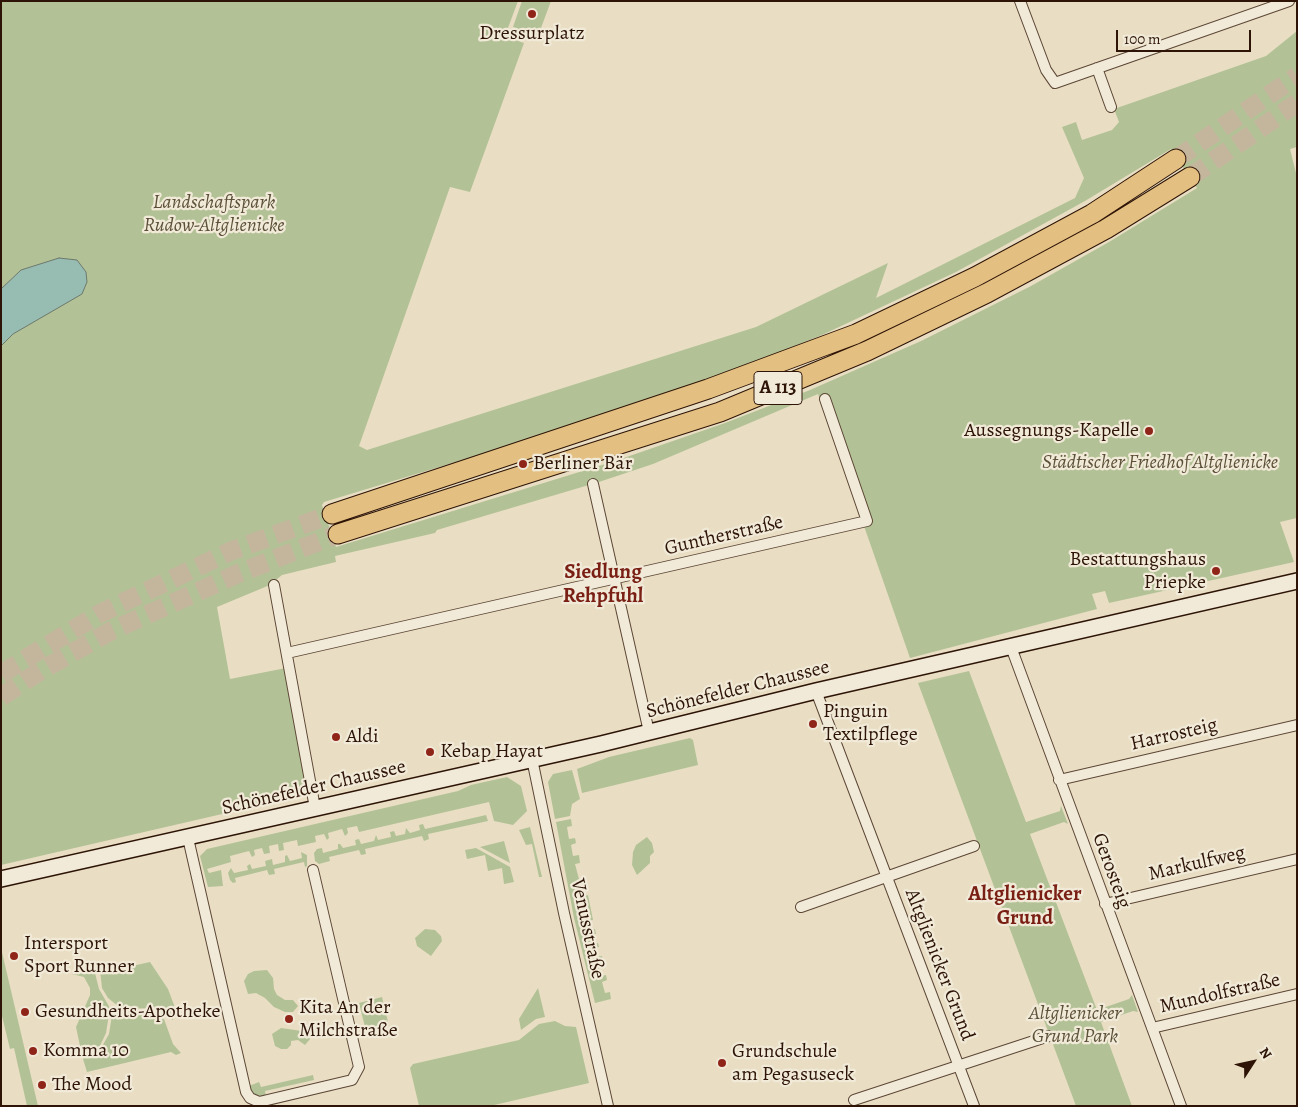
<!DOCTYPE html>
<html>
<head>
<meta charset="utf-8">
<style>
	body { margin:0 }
	#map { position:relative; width:1298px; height:1107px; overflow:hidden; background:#e9dec3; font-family:Alegreya,serif }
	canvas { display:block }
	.frame { position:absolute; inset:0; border:2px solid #2d1406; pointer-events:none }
	.north { position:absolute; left:1228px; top:1037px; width:50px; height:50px; -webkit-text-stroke:4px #f1ead8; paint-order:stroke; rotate:55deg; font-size:14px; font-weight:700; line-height:20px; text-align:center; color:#2d1406 }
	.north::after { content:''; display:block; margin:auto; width:18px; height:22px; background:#2d1406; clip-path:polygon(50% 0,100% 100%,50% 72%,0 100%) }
	.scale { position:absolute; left:1116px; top:30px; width:135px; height:22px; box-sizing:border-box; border:2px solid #2d1406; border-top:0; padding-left:6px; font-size:15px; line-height:18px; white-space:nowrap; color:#2d1406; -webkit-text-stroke:4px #f1ead8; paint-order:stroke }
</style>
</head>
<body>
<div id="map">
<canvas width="1298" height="1107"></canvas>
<div class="frame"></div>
<div class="north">N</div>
<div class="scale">100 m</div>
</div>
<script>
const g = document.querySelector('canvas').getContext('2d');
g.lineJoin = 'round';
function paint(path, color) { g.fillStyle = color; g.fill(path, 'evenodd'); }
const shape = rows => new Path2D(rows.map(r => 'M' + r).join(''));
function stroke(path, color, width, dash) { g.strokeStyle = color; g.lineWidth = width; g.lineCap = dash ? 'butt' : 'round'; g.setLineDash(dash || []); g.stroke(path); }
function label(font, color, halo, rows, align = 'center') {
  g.font = font + ' Alegreya,serif'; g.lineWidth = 4.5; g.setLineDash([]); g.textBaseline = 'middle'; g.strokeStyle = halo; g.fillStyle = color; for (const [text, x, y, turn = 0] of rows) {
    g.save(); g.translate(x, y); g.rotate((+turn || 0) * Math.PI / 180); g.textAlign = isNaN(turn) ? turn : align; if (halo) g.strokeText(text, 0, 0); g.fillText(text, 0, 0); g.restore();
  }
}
const green = shape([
	[1,1,518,1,505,36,524,43,470,192,450,187,359,446,367,450,756,327,888,263,876,298,1075,198,1084,178,1062,127,1076,122,1082,140,1112,130,1119,122,1114,109,1266,56,1297,31,1297,147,1290,149,1297,177,1297,518,1280,522,1294,562,1109,603,1105,591,1092,594,1097,609,910,658,818,394,653,464,599,482,437,530,435,533,335,556,336,562,282,575,270,585,217,607,230,679,286,668,309,794,1,865],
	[1171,149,1197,188,1109,242,1031,286,921,341,810,390,725,423,615,461,336,547,322,505,324,502,568,428,703,383,822,335,956,272,1085,201],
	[522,1,551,1,538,36,513,27],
	[969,671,1026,822,1060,811,1061,806,1068,824,1064,822,1030,834,1097,1010,1129,999,1132,995,1138,1012,1133,1011,1101,1022,1132,1106,1076,1106,918,683],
	[690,738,693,740,698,765,582,793,577,769,609,757],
	[572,770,580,799,572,804,570,816,555,819,548,782,553,774],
	[507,777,521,786,527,811,513,825,494,821,489,802,359,832,357,826,347,828,348,833,345,836,342,829,328,833,329,838,327,840,324,834,315,836,316,842,298,846,297,840,283,843,284,850,279,851,278,844,269,846,270,853,264,854,262,848,254,850,255,855,252,857,249,851,230,856,231,862,207,869,209,873,221,870,223,886,208,887,200,856,207,849,458,791,471,785],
	[486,815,488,821,428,834,429,839,424,841,422,836,365,849,366,854,361,855,359,850,329,857,330,861,319,864,315,861,314,853,317,849,322,848,323,853,338,849,338,844,340,844,343,848,356,845,355,840,359,839,361,844,374,841,376,835,378,840,391,837,390,832,394,831,396,836,405,834,406,828,410,833,420,830,419,825,423,824,425,829],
	[571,819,572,826,567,827,569,839,575,838,576,843,571,845,573,856,579,855,580,863,575,864,579,879,584,878,585,881,579,883,582,896,588,895,593,920,588,921,590,930,595,929,596,934,592,935,594,944,598,943,599,947,595,948,596,957,602,956,603,963,598,964,601,976,606,975,607,980,602,982,605,993,610,992,611,999,595,1003,574,918,556,822],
	[530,827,542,877,539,877,532,844,526,845,519,830],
	[647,837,652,843,654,852,650,856,650,863,637,875,632,865,633,852,636,845],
	[504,841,510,863,480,847],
	[476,848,510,867,514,882,504,884,502,868,488,871,485,855,467,859,465,850],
	[301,852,307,855,307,866,305,867,304,862,274,869,275,874,269,875,267,870,235,878,236,882,233,883,230,880,228,873,231,868,234,873,248,870,247,866,250,864,252,869,266,866,265,861,272,859,273,865,285,862,285,856,287,855,290,861,302,858],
	[425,929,435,930,441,936,442,941,431,956,417,946,415,938],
	[1,948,38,1106,27,1106,14,1048,10,1049,1,1012],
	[150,962,168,989,174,1005,173,1020,153,1008,124,1009,118,1006,108,998,102,988,100,970,123,965,132,966],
	[267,970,273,978,274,989,277,995,285,1000,293,1000,298,1006,293,1012,285,1012,274,1007,265,998,256,993,248,994,244,981,248,974,254,971],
	[77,971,95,973,99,989,110,1008,106,1033,99,1048,84,1052,81,1051,76,1027,90,995,90,988,84,977,72,974],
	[538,988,545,1017,536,1019,521,1030,519,1019],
	[382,997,389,1026,366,1031,359,1003],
	[116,1012,131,1013,131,1019,136,1018,136,1014,155,1014,164,1019,173,1044,181,1053,176,1055,171,1052,87,1072,83,1059,86,1055,100,1050,109,1034,112,1015],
	[555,1021,565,1026,576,1027,589,1083,490,1106,419,1106,410,1068,413,1064,519,1040,539,1024],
	[281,1028,309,1032,310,1039,305,1045,298,1040,291,1041,291,1045,287,1049,281,1049,275,1046,272,1034],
	[313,1075,314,1080,265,1091,266,1096,259,1098,252,1095,249,1086,259,1082,261,1087]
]);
const water = shape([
	[59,258,77,260,86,272,87,282,82,294,13,334,1,346,1,289,21,270,59,258]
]);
const motorwayTunnel = shape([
	[1176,159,1297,76],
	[1190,177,1297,103],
	[1,674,99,614,231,551,332,514],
	[1,697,40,671,111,631,237,574,338,534]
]);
const minor = shape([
	[1020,1,1046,70,1055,83,1289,1],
	[1097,68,1111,107],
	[593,484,649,732],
	[274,585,315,808],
	[1011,647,1181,1106],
	[287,653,867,521,825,399],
	[816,691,974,1106],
	[532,759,564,913,608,1106],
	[1059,780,1297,725],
	[188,838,246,1092,250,1098,259,1102,352,1080,359,1067,313,870],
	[1105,904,1297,859],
	[801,907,974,846],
	[1152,1028,1297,994],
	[854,1100,1049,1036]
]);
const secondary = shape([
	[1,879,601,744,816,691,1297,581]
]);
const motorway = shape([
	[332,514,708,389,856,334,975,277,1092,214,1176,159],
	[338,534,720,412,867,351,987,293,1106,229,1190,177]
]);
const markers = [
	[532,14,5,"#8f2418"],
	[1149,431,5,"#8f2418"],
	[523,464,5,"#8f2418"],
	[1216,571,5,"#8f2418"],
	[813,724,5,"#8f2418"],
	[336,737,5,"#8f2418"],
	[430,752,5,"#8f2418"],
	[14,956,5,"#8f2418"],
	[25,1012,5,"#8f2418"],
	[289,1019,5,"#8f2418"],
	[33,1051,5,"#8f2418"],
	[722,1063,5,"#8f2418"],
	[42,1085,5,"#8f2418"]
];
const shields = [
	[778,388,48]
];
const shieldNames = [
	["A 113",778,388]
];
const poiNames = [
	["Dressurplatz",532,34,"center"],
	["Aussegnungs-Kapelle",1139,431,"right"],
	["Berliner Bär",533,464],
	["Bestattungshaus",1206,560,"right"],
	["Priepke",1206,583,"right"],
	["Pinguin",823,712],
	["Textilpflege",823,735],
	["Aldi",346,737],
	["Kebap Hayat",440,752],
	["Intersport",24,944],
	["Sport Runner",24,967],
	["Kita An der",299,1008],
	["Milchstraße",299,1031],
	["Gesundheits-Apotheke",35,1012],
	["Komma 10",43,1051],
	["Grundschule",732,1052],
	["am Pegasuseck",732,1075],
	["The Mood",52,1085]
];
const parkNames = [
	["Landschaftspark",214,203],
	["Rudow-Altglienicke",214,226],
	["Städtischer Friedhof Altglienicke",1160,463],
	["Altglienicker",1075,1014],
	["Grund Park",1075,1037]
];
const streetNames = [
	["Guntherstraße",724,536,-13],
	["Schönefelder Chaussee",738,690,-14],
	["Harrosteig",1174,735,-13],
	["Schönefelder Chaussee",314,788,-13],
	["Markulfweg",1197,864,-13],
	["Gerosteig",1111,871,70],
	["Venusstraße",587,929,78],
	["Altglienicker Grund",939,965,69],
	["Mundolfstraße",1220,994,-13]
];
const neighbourhoodNames = [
	["Siedlung",603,573],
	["Rehpfuhl",603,597],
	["Altglienicker",1025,895],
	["Grund",1025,919]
];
paint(green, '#b3c296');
paint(water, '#97bcb2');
stroke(water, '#6d796d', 1);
stroke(motorwayTunnel, '#c3b69d', 19, [19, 9]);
stroke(minor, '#5c4635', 12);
stroke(secondary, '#2d1406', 18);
stroke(motorway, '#2d1406', 21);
stroke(minor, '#f1ead8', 10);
stroke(secondary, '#f1ead8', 15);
stroke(motorway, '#e4bf82', 19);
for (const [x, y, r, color] of markers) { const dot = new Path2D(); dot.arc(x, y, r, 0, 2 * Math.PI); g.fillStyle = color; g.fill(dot); stroke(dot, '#f1ead8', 2); }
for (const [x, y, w] of shields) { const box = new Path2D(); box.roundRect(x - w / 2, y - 16.5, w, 33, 4); g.fillStyle = '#f1ead8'; g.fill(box); stroke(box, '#2d1406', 1); }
label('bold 19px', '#2d1406', null, shieldNames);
label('20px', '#2d1406', '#f1ead8', poiNames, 'left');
label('italic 20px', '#5c5138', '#f1ead8', parkNames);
label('20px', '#2d1406', '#f1ead8', streetNames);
label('bold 21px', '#7a1f14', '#f1ead8', neighbourhoodNames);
</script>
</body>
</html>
